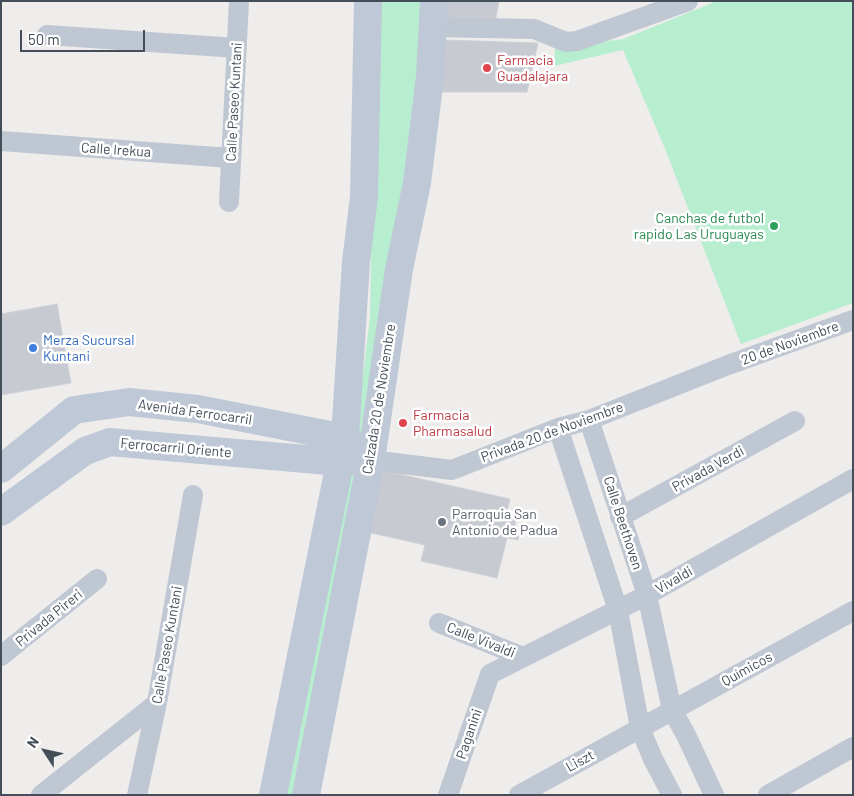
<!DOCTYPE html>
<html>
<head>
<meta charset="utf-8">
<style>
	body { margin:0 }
	#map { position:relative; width:854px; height:796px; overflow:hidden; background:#efecec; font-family:Barlow,sans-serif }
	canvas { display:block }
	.frame { position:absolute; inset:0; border:2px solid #444e59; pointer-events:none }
	.north { position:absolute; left:20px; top:726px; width:50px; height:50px; -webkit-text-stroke:4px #fff; paint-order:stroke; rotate:305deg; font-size:14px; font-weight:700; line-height:20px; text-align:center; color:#444e59 }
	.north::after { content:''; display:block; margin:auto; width:18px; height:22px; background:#444e59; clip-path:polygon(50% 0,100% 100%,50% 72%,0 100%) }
	.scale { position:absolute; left:20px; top:30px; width:125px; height:22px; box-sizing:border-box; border:2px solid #444e59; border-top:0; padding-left:6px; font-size:15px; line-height:18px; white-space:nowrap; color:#444e59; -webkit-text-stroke:4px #fff; paint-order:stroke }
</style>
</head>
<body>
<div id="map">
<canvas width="854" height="796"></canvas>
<div class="frame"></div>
<div class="north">N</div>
<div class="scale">50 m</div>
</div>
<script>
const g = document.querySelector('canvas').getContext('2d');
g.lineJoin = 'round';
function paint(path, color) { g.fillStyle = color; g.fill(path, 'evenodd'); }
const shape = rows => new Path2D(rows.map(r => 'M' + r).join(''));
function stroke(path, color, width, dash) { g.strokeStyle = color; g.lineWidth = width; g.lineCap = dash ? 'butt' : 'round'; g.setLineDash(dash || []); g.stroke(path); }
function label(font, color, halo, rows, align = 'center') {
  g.font = font + ' Barlow,sans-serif'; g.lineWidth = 5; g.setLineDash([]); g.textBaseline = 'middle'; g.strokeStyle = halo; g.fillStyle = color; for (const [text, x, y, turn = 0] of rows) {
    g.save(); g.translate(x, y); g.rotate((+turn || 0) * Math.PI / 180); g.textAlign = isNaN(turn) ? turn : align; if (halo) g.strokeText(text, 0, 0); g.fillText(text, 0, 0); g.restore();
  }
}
const green = shape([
	[376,1,426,1,424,103,371,436,356,436,370,316],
	[717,1,853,1,853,303,741,344,665,149,623,50,554,66,555,48,623,39],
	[357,467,296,795,280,795,347,471]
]);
const building = shape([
	[444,1,499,1,495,23,443,19,444,1],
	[445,40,538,43,527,92,438,92,445,40],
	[57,304,71,383,1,395,1,314,57,304],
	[381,470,510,499,507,512,516,517,515,527,520,531,518,540,507,538,497,578,421,561,425,545,367,532,381,470]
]);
const street = shape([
	[432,27,534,29,566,42,577,41,688,1],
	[47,35,237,48],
	[1,141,230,158],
	[229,202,239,1],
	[589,420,647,595,672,710,686,735,714,795],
	[558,428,618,610,640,728,653,759,672,795],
	[371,460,452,470,558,428,589,420,728,365,853,320],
	[620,517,795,421],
	[439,623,523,657],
	[1,656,97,579],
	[41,795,157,703],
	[137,795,157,703,193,495],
	[448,795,490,674,647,595,853,479],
	[519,795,853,611],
	[768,795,853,747]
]);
const secondary = shape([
	[1,469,74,410,129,402,198,409,345,438,359,450],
	[1,512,85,451,110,442,340,462,357,461],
	[273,795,345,438,356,262,364,197,368,1],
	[306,795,371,460,399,269,417,183,430,77,434,1]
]);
const markers = [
	[487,68,5,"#e0444e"],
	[774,226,5,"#2e9e5b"],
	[33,348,5,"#3f7fe0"],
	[403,423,5,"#e0444e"],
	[442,522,5,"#6b7280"]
];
const healthNames = [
	["Farmacia",497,60],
	["Guadalajara",497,76],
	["Farmacia",413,415],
	["Pharmasalud",413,431]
];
const streetNames = [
	["Calle Paseo Kuntani",234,102,-87],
	["Calle Irekua",116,150,4],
	["20 de Noviembre",790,343,-20],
	["Calzada 20 de Noviembre",379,399,-81],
	["Avenida Ferrocarril",195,412,8],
	["Privada 20 de Noviembre",552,432,-20],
	["Ferrocarril Oriente",176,448,5],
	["Privada Verdi",708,469,-29],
	["Calle Beethoven",623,523,72],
	["Vivaldi",674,580,-30],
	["Privada Pireri",49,618,-39],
	["Calle Vivaldi",481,640,22],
	["Calle Paseo Kuntani",167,645,-80],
	["Químicos",747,669,-29],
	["Paganini",469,734,-71],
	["Liszt",580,761,-29]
];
const leisureNames = [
	["Canchas de futbol",764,218],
	["rapido Las Uruguayas",764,234]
];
const shopNames = [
	["Merza Sucursal",43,340],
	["Kuntani",43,356]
];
const worshipNames = [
	["Parroquia San",452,514],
	["Antonio de Padua",452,530]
];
paint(green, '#b8eed0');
paint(building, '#c8cad2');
stroke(building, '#cfd1d8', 1);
stroke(street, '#bfc7d2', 20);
stroke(secondary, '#bec8d6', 28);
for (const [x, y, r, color] of markers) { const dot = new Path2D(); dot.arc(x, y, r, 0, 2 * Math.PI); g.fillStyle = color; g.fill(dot); stroke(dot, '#fff', 2); }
label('14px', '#be3a42', '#fff', healthNames, 'left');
label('14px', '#444e59', '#fff', streetNames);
label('14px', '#27864d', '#fff', leisureNames, 'right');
label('14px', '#366cbe', '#fff', shopNames, 'left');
label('14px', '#5b616d', '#fff', worshipNames, 'left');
</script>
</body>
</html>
